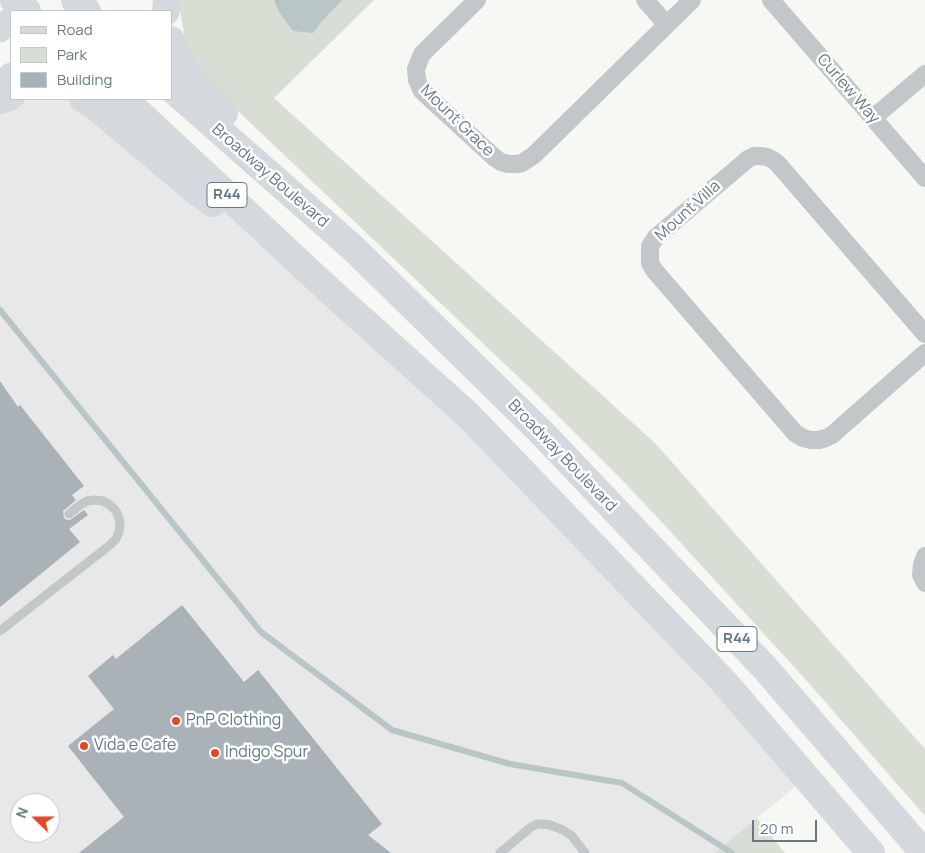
<!DOCTYPE html>
<html>
<head>
<meta charset="utf-8">
<style>
	body { margin:0 }
	#map { position:relative; width:925px; height:853px; overflow:hidden; background:#f7f7f3; font-family:Manrope,sans-serif }
	canvas { display:block }
	.legend { position:absolute; left:10px; top:10px; width:162px; height:90px; box-sizing:border-box; background:#fff; border:1px solid #c1c9ce; margin:0; padding:6px 9px; list-style:none; font-size:15px; color:#657985 }
	.legend li { display:flex; align-items:center; gap:10px; height:25px }
	.legend b { width:25px; border:1px solid #c1c9ce }
	.north { position:absolute; left:10px; top:793px; width:50px; height:50px; box-sizing:border-box; background:#fff; border:1px solid #c1c9ce; border-radius:50%; rotate:292deg; font-size:14px; font-weight:700; line-height:20px; text-align:center; color:#657985 }
	.north::after { content:''; display:block; margin:auto; width:18px; height:22px; background:#e44726; clip-path:polygon(50% 0,100% 100%,50% 72%,0 100%) }
	.scale { position:absolute; left:752px; top:820px; width:65px; height:22px; box-sizing:border-box; border:2px solid #657985; border-top:0; padding-left:6px; font-size:15px; line-height:18px; white-space:nowrap; color:#657985; -webkit-text-stroke:4px #fff; paint-order:stroke }
</style>
</head>
<body>
<div id="map">
<canvas width="925" height="853"></canvas>
<ul class="legend">
<li><b style="height:6px;background:#d4d9dd"></b>Road</li>
<li><b style="height:14px;background:#d8ded4"></b>Park</li>
<li><b style="height:14px;background:#a8b2b7"></b>Building</li>
</ul>
<div class="north">N</div>
<div class="scale">20 m</div>
</div>
<script>
const g = document.querySelector('canvas').getContext('2d');
g.lineJoin = 'round';
function paint(path, color) { g.fillStyle = color; g.fill(path, 'evenodd'); }
const shape = rows => new Path2D(rows.map(r => 'M' + r).join(''));
function stroke(path, color, width, dash) { g.strokeStyle = color; g.lineWidth = width; g.lineCap = dash ? 'butt' : 'round'; g.setLineDash(dash || []); g.stroke(path); }
function label(font, color, halo, rows, align = 'center') {
  g.font = font + ' Manrope,sans-serif'; g.lineWidth = 5; g.setLineDash([]); g.textBaseline = 'middle'; g.strokeStyle = halo; g.fillStyle = color; for (const [text, x, y, turn = 0] of rows) {
    g.save(); g.translate(x, y); g.rotate((+turn || 0) * Math.PI / 180); g.textAlign = isNaN(turn) ? turn : align; if (halo) g.strokeText(text, 0, 0); g.fillText(text, 0, 0); g.restore();
  }
}
const built = shape([
	[0,99,76,99,93,107,328,295,465,419,805,779,714,853,0,853],
	[20,803,50,803,50,833,20,833]
]);
const green = shape([
	[180,0,374,0,274,98,656,444,925,749,925,816,807,681,669,530,625,483,529,387,222,96,204,75,186,46,179,3],
	[757,818,785,853,714,853]
]);
const water = shape([
	[274,0,342,0,321,22,313,33,293,31,279,12]
]);
const stream = shape([
	[0,310,261,632,392,730,510,764,622,783,732,853]
]);
const building = shape([
	[0,381,18,407,20,405,84,486,72,495,76,500,63,511,64,518,67,520,70,520,84,510,88,515,69,529,80,542,0,607],
	[182,605,244,682,258,670,382,824,368,835,391,853,79,853,124,817,68,746,114,709,88,676,113,655,116,659]
]);
const service = shape([
	[0,631,110,545,116,539,119,532,120,525,119,518,116,511,110,505,103,501,95,500,87,501,80,505,69,514],
	[500,853,531,827,537,824,543,824,550,825,563,830,572,836,585,853]
]);
const minor = shape([
	[477,0,422,54,416,69,417,80,422,91,495,158,501,162,508,164,516,164,522,163,534,155,692,0],
	[645,0,667,25],
	[771,0,925,178],
	[873,118,925,74],
	[925,334,778,164,773,160,767,157,760,156,754,156,748,159,656,237,650,246,650,263,654,270,795,433,803,438,811,440,819,440,826,438,832,435,925,353],
	[925,556,922,565,921,575,925,583]
]);
const secondary = shape([
	[0,30,11,19],
	[0,86,11,75]
]);
const primary = shape([
	[14,0,27,11],
	[75,0,87,11],
	[166,11,167,0],
	[171,40,178,59,191,78,224,113],
	[171,88,353,248,542,433,765,668,924,853],
	[83,99,95,106,196,191,213,203],
	[124,99,330,291,468,415,724,682,871,853],
	[0,100,11,96]
]);
const markers = [
	[176,721,5,"#e44726"],
	[84,746,5,"#e44726"],
	[215,753,5,"#e44726"]
];
const shields = [
	[227,195,40],
	[737,639,40]
];
const shieldNames = [
	["R44",227,195],
	["R44",737,639]
];
const streetNames = [
	["Curlew Way",848,89,49],
	["Mount Grace",457,121,44],
	["Broadway Boulevard",270,176,41],
	["Mount Villa",688,211,-42],
	["Broadway Boulevard",562,456,46]
];
const poiNames = [
	["PnP Clothing",186,721],
	["Vida e Cafe",94,746],
	["Indigo Spur",225,753]
];
paint(built, '#e7e8e7');
paint(green, '#d8ded4');
paint(water, '#b8c6c8');
stroke(stream, '#b8c6c8', 6);
paint(building, '#a8b2b7');
stroke(service, '#c2c7c9', 9);
stroke(minor, '#c2c7c9', 18);
stroke(secondary, '#d4d9dd', 25);
stroke(primary, '#d4d9dd', 28);
for (const [x, y, r, color] of markers) { const dot = new Path2D(); dot.arc(x, y, r, 0, 2 * Math.PI); g.fillStyle = color; g.fill(dot); stroke(dot, '#fff', 2); }
for (const [x, y, w] of shields) { const box = new Path2D(); box.roundRect(x - w / 2, y - 12.5, w, 25, 4); g.fillStyle = '#fff'; g.fill(box); stroke(box, '#657985', 1); }
label('bold 15px', '#657985', null, shieldNames);
label('16px', '#657985', '#fff', streetNames);
label('16px', '#657985', '#fff', poiNames, 'left');
</script>
</body>
</html>
